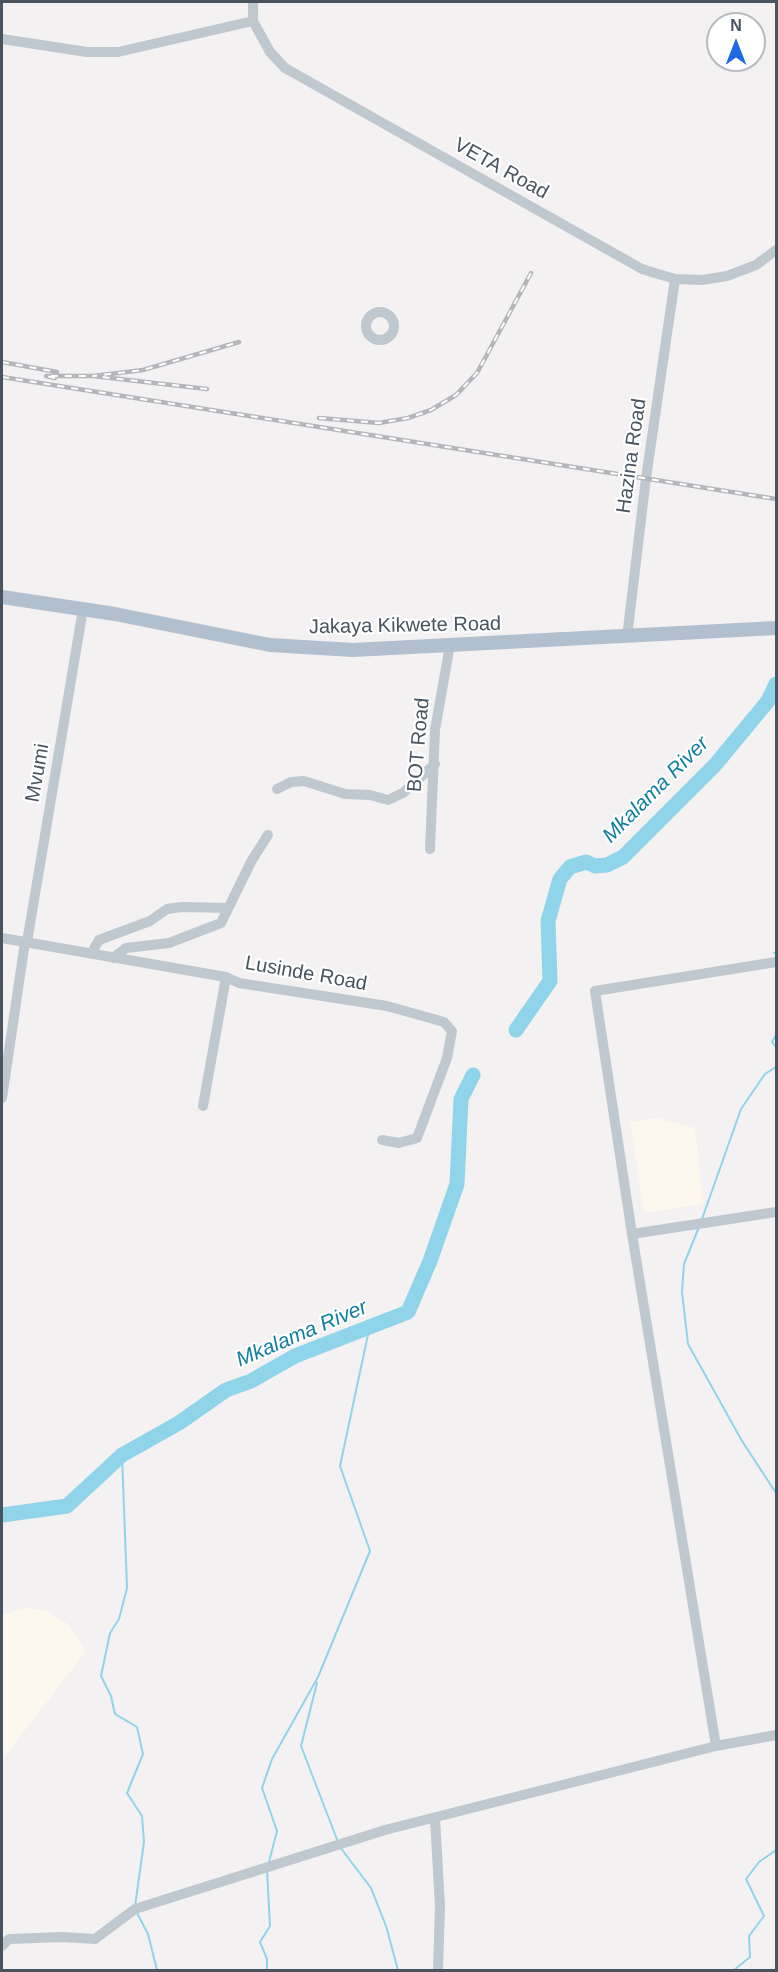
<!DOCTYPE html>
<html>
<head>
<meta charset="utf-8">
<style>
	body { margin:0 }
	#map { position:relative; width:778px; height:1972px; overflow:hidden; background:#f3f1f1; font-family:Arial,sans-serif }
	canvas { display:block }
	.frame { position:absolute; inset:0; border:3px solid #49545e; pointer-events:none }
	.north { position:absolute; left:706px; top:12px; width:60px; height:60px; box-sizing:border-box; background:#fff; border:2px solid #b6bbbf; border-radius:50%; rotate:0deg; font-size:16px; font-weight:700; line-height:24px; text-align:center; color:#49545e }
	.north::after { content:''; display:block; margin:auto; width:21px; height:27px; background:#1e6be1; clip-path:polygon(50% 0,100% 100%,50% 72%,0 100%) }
</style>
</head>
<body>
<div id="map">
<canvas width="778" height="1972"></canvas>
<div class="frame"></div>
<div class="north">N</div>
</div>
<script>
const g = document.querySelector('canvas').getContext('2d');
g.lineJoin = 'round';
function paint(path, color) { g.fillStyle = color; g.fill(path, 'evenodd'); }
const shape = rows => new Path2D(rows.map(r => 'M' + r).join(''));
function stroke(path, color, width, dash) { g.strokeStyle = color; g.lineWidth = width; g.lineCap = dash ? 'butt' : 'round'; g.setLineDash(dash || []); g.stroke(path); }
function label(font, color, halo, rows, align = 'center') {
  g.font = font + ' Arial,sans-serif'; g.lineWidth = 4.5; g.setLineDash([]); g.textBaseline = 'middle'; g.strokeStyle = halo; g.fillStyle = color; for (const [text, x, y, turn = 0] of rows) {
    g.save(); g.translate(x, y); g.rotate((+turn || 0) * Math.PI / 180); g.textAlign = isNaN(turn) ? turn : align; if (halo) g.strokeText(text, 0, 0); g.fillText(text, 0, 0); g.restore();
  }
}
const commercial = shape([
	[657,1118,695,1128,703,1204,644,1213,630,1122],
	[25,1608,47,1611,68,1624,86,1651,2,1760,2,1615]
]);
const stream = shape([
	[774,953,776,953],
	[776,1035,772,1042,776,1047],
	[776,1080,776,1090],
	[702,1219,741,1109,765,1074,776,1067],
	[699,1227,684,1264,682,1292,688,1344,742,1441,776,1493],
	[122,1455,127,1588,119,1619,110,1633,101,1676,111,1696,115,1714,137,1727,143,1754,127,1793,142,1816,144,1842,135,1906],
	[317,1683,301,1746,338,1842],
	[340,1847,371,1888,386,1926,398,1970],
	[269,1862,277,1831,262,1788,272,1759,318,1677,370,1551,340,1466,370,1325],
	[267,1870,270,1926,260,1942,267,1959,267,1970],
	[136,1911,148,1934,157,1970],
	[734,1970,750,1957,749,1936,764,1916,746,1879,759,1862,776,1850]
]);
const river = shape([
	[516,1030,550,981,548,921,560,879,570,867,586,862,595,866,607,865,623,857,715,765,768,701,776,684],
	[2,1515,67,1506,122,1455,179,1423,226,1390,251,1381,295,1356,408,1312,430,1261,457,1184,461,1099,473,1075]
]);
const minor = shape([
	[253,2,253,21,270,52,285,68,642,269,675,279,702,280,727,276,756,265,776,250],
	[2,39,87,52,118,52,253,21],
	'366 326a14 14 0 1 1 28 0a14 14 0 1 1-28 0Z',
	[627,637,646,478,675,279],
	[277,789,291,782,304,781,345,794,370,795,388,800,403,793,435,764],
	[430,849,435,730,450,645],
	[2,938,226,977,239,983,387,1006,444,1022,452,1031,447,1058,417,1138,399,1143,382,1140],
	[27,942,83,609],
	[91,954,99,940,150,921,167,909,182,907,228,908],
	[113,958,126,948,169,943,221,923,252,860,268,835],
	[2,1098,25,942],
	[203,1106,226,977],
	[632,1234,595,991,776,962],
	[716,1746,632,1234,776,1212],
	[435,1819,440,1906,438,1970],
	[2,1946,9,1939,62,1937,95,1939,135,1909,385,1830,716,1746,776,1735]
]);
const major = shape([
	[2,597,115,614,270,645,353,650,776,628]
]);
const rail = shape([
	[2,362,57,372],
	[2,377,776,499],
	[55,378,46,376,93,376],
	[207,389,93,376,143,370,239,342],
	[319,418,379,423,408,418,431,410,456,395,477,373,531,273]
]);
const streetNames = [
	["VETA Road",501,169,29],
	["Hazina Road",632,456,-82],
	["Jakaya Kikwete Road",405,626,-1],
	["BOT Road",419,745,-85],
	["Mvumi",38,773,-80],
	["Lusinde Road",306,974,10]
];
const waterNames = [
	["Mkalama River",656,790,-45],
	["Mkalama River",302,1334,-23]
];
paint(commercial, '#fcf8ed');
stroke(stream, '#90d4ea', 2);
stroke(river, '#90d4ea', 15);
stroke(minor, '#c0c8cf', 10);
stroke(major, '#b2bfcf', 14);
stroke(rail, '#b4b6bb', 4.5);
stroke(rail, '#fff', 2, [7]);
label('20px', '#49545e', '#fff', streetNames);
label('italic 21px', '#107ea3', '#fff', waterNames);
</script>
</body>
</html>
